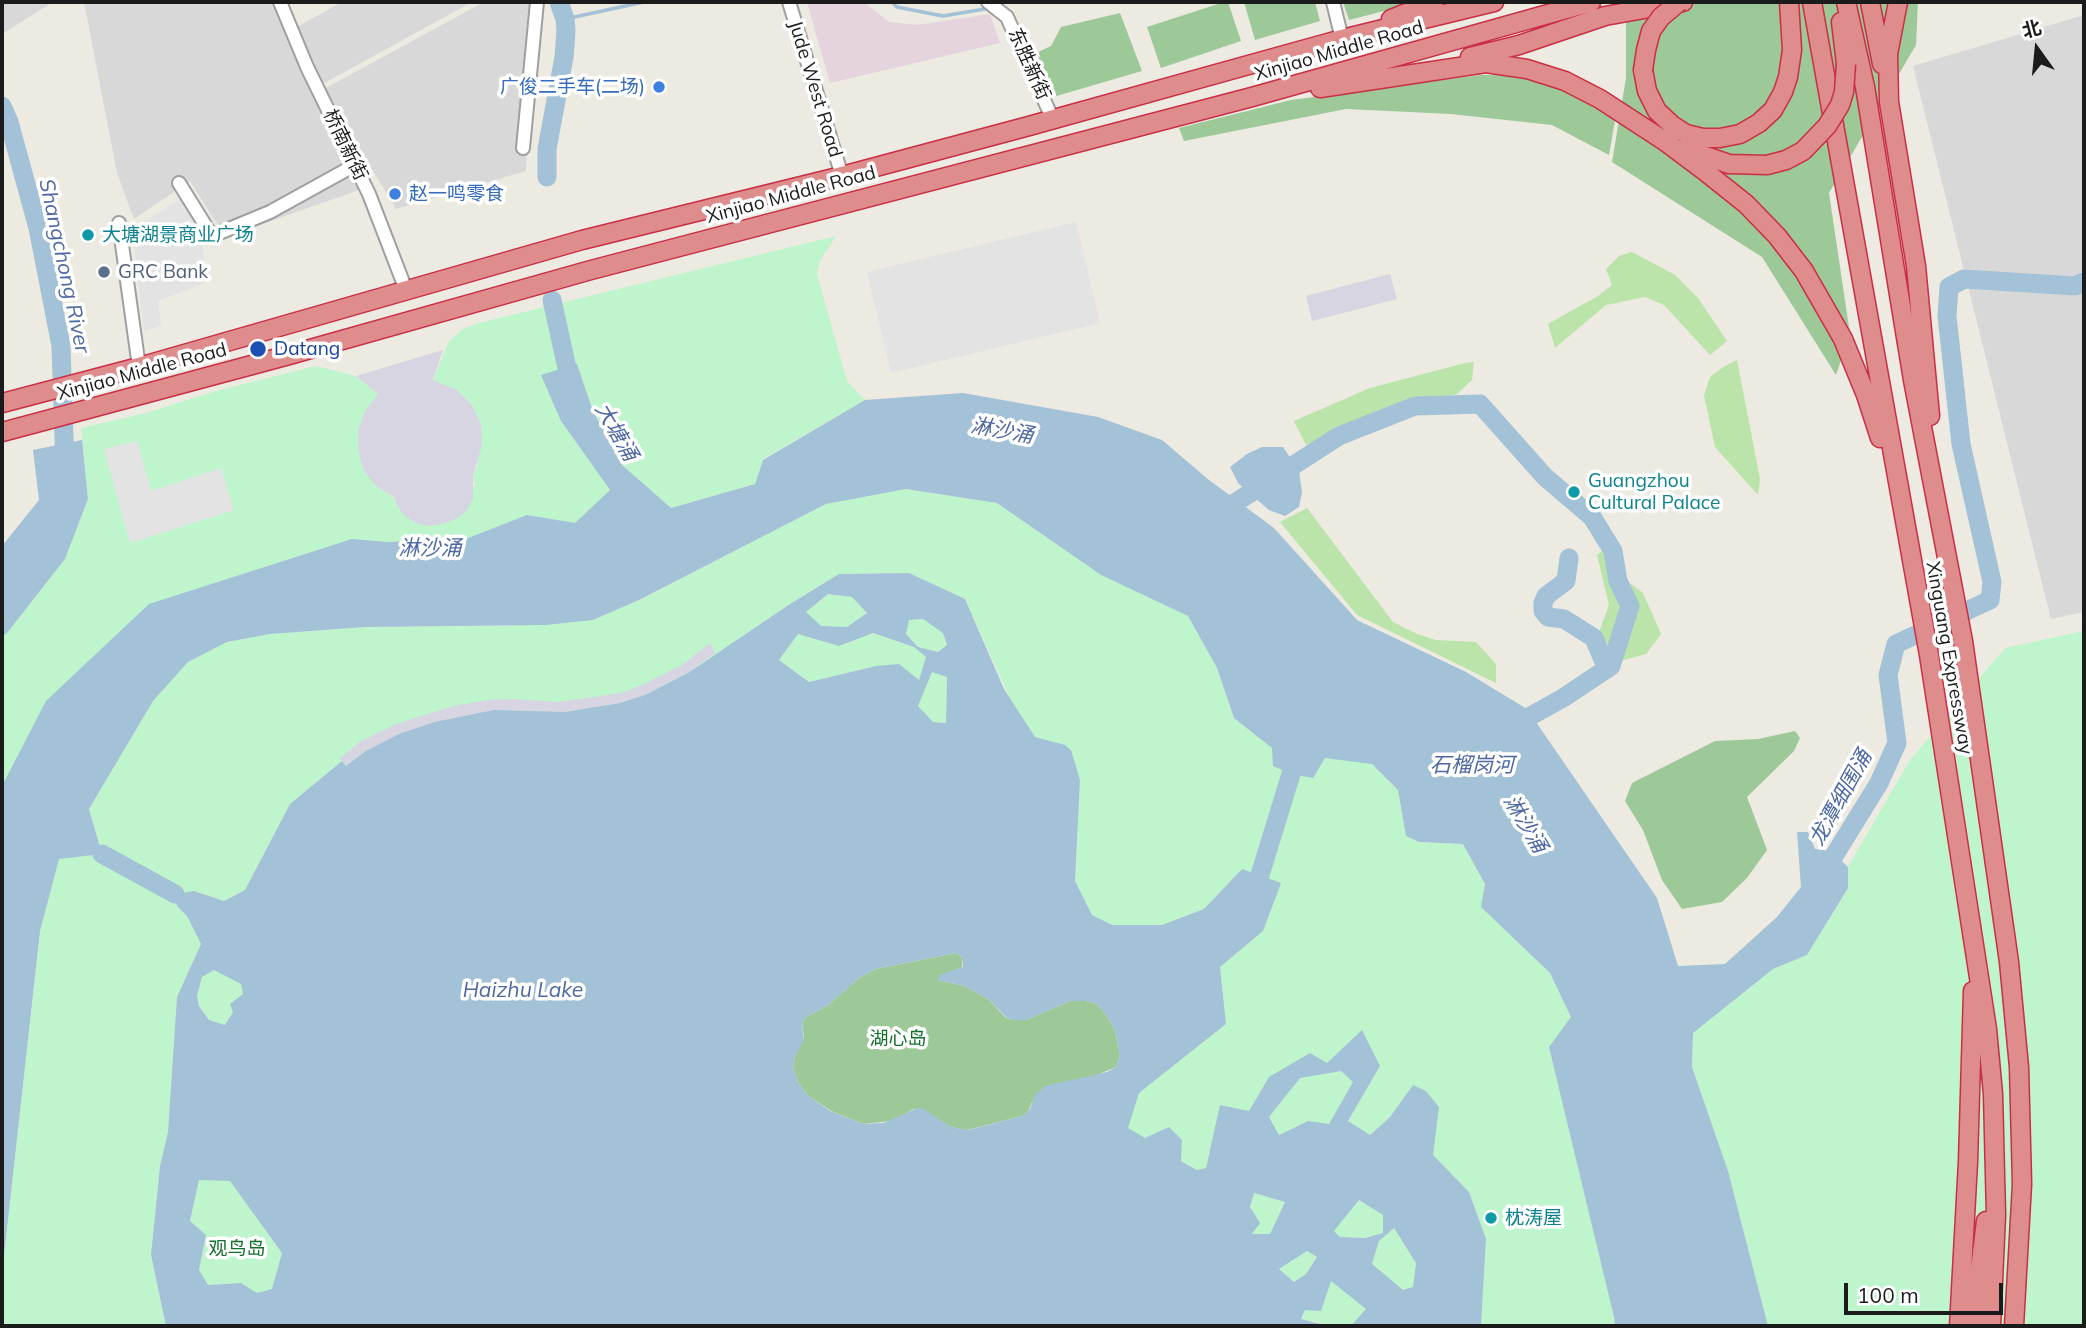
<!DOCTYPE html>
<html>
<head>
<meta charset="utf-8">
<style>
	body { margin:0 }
	#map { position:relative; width:2086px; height:1328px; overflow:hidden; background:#eceae1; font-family:Mulish,"Noto Sans SC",sans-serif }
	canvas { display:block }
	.frame { position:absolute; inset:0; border:4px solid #1b1b1b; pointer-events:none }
	.north { position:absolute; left:2002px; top:14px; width:70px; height:70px; -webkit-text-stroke:5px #fff; paint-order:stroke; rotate:345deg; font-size:19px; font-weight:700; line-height:28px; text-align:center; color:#1b1b1b }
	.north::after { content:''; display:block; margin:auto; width:24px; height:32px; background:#1b1b1b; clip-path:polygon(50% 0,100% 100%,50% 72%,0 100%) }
	.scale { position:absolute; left:1844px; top:1283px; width:159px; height:32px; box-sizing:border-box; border:4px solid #1b1b1b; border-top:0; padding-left:9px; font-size:21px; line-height:24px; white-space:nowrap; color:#1b1b1b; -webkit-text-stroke:5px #fff; paint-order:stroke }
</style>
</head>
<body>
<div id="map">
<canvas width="2086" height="1328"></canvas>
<div class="frame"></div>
<div class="north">北</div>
<div class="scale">100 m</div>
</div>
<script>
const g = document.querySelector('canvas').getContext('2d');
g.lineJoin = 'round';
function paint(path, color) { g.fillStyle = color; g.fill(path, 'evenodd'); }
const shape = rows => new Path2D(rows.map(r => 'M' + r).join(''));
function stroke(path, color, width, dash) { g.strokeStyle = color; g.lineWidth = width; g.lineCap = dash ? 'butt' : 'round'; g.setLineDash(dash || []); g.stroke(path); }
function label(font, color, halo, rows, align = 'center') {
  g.font = font + ' Mulish,"Noto Sans SC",sans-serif'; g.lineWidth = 7; g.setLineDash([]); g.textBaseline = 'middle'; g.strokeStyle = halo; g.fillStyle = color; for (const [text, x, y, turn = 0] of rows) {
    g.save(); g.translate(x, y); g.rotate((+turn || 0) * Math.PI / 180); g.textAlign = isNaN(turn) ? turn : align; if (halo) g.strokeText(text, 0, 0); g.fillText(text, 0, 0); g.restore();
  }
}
const residential = shape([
	[2,2,53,2,2,34],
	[84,2,277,2,362,189,225,237,190,181,134,219,117,173],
	[342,2,472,2,319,86,295,28],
	[484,2,533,2,526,171,396,209,324,89],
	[2084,15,2084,612,2051,619,1913,66]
]);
const industrial = shape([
	[807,2,864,2,889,22,917,25,990,14,1000,43,830,83]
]);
const grass = shape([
	[1632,252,1675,275,1698,298,1727,341,1710,355,1664,305,1645,297,1606,305,1555,348,1548,324,1598,296,1612,285,1606,269,1619,256],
	[1737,360,1760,479,1758,495,1715,447,1704,395,1710,377,1725,366],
	[1474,362,1472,380,1457,394,1392,409,1306,445,1294,421,1370,388,1465,363],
	[1307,508,1393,622,1417,634,1436,640,1476,642,1496,664,1496,683,1357,615,1280,522],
	[1616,540,1627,581,1643,593,1661,634,1646,654,1620,661,1599,632,1609,605,1597,555]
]);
const forest = shape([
	[1224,2,1228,2,1241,41,1161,68,1147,27],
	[1244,2,1315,2,1320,21,1255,40],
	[1343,2,1419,2,1349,20],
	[1626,2,1918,2,1916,45,1829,193,1850,334,1836,375,1762,257,1612,162,1626,78],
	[1120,13,1142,71,1053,97,1034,54,1051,46,1061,27],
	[1533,74,1616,115,1609,155,1552,125,1451,114,1346,109,1184,141,1179,128,1291,100,1481,75],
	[1795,731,1800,738,1794,751,1747,797,1767,850,1747,878,1722,902,1682,909,1662,880,1643,830,1625,801,1632,783,1715,741,1758,739],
	[956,953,963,958,962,967,938,980,964,986,977,993,988,999,1005,1017,1012,1020,1026,1020,1070,1001,1086,1001,1097,1004,1106,1015,1115,1030,1120,1056,1116,1067,1032,1102,1028,1112,1022,1116,967,1130,951,1127,914,1109,891,1121,863,1124,831,1111,807,1095,798,1082,793,1067,795,1056,804,1036,802,1023,806,1017,828,1005,859,978,875,969]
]);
const park = shape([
	[836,236,820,261,817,274,847,381,865,400,763,459,755,484,671,508,622,465,593,411,577,364,561,421,610,490,575,524,527,515,468,538,388,542,352,540,2,786,2,637,7,633,65,559,88,499,81,428,146,413,216,391,316,366,356,376,378,394,376,486,393,497,397,506,475,486,473,476,478,464,433,380,449,341,463,329,479,323],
	[906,489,997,503,1101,575,1188,616,1217,668,1234,718,1273,748,1372,764,1398,790,1406,836,1419,842,1463,844,1485,884,1482,907,1550,973,1571,1017,1615,1326,1481,1326,1486,1239,1469,1192,1432,1155,1413,1085,1390,1117,1370,1135,1348,1121,1380,1066,1326,1064,1269,1077,1249,1111,1209,1151,1206,1168,1197,1170,1127,1128,1139,1093,1226,1024,1220,967,1263,931,1242,869,1204,909,1162,925,1112,925,1092,915,1075,881,1080,780,1035,737,1013,705,965,599,909,573,839,574,790,604,688,673,645,695,346,766,342,761,290,804,245,890,224,901,194,891,177,906,187,916,201,944,177,997,168,1132,160,1166,151,1255,166,1326,2,1326,2,1274,40,931,59,858,102,854,89,809,153,701,188,662,227,642,270,634,365,627,546,625,593,620,640,600,826,504],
	[828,594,852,597,867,613,847,627,821,626,806,612],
	[923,619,943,633,947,645,938,652,918,647,906,634,909,620],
	[2084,631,2084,1326,1768,1326,1728,1171,1692,1067,1693,1033,1773,969,1807,955,1848,888,1848,867,1910,760,2005,648],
	[873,633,914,647,926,657,919,681,876,666,809,682,779,660,798,634,839,646],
	[932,671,947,676,946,723,933,722,918,706],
	[214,969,241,984,244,994,225,1025,210,1021,199,1005,197,996,202,977],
	[1341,1071,1353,1082,1329,1125,1308,1121,1279,1135,1269,1117,1300,1077],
	[199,1179,230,1181,283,1253,273,1289,256,1293,240,1283,208,1285,199,1270,206,1235,190,1221],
	[1254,1193,1285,1202,1270,1234,1252,1235,1250,1207],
	[1359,1200,1384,1215,1383,1233,1365,1238,1340,1237,1333,1231],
	[1394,1228,1416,1263,1413,1287,1403,1290,1372,1265,1379,1241],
	[1307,1251,1317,1256,1306,1274,1294,1282,1279,1269],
	[1331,1280,1367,1309,1351,1326,1328,1326,1317,1322,1301,1320,1305,1310]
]);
const parking = shape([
	[190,193,202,215,205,283,158,301,161,326,144,331,132,230],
	[1076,222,1100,323,891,373,867,272],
	[137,441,151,491,221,468,234,510,130,543,104,449]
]);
const plaza = shape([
	[1390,274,1397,299,1312,321,1306,296],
	[443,350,433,380,457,390,472,405,481,425,482,445,473,476,473,499,466,511,458,518,442,524,429,526,416,523,405,516,397,506,394,497,376,486,364,471,358,450,358,430,365,411,378,394,356,376],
	[710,643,715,653,688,673,645,695,620,703,565,712,494,710,366,751,346,766,340,758,361,741,396,724,453,706,488,700,512,699,558,702,621,693,642,685,682,665]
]);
const water = shape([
	[577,364,593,411,622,465,671,508,755,484,763,460,865,400,963,393,1098,417,1162,440,1209,480,1274,528,1357,620,1466,672,1527,709,1657,898,1678,966,1725,964,1777,917,1801,887,1797,832,1808,832,1815,849,1831,851,1848,867,1848,888,1807,955,1773,969,1693,1033,1692,1067,1728,1171,1768,1326,1615,1326,1614,1317,1549,1047,1571,1017,1550,973,1481,907,1485,884,1463,844,1419,842,1406,836,1398,790,1372,764,1325,758,1313,778,1291,774,1273,766,1272,748,1234,718,1217,668,1188,616,1101,575,997,503,906,489,826,504,639,600,593,620,546,625,365,627,270,634,227,642,188,662,153,701,89,809,102,854,59,859,40,931,2,1274,2,786,46,701,149,604,352,539,388,542,468,538,527,515,575,523,610,490,561,421,541,375],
	[82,440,88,499,65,559,7,633,2,637,2,546,39,500,33,450],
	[1262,447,1283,447,1299,471,1302,492,1299,507,1285,516,1269,510,1238,483,1230,467,1247,454],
	[909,573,965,599,1004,689,1035,737,1065,745,1071,750,1080,780,1075,881,1092,915,1112,925,1162,925,1204,909,1242,869,1281,883,1263,931,1220,967,1226,1024,1139,1093,1128,1128,1145,1138,1169,1127,1182,1140,1181,1161,1197,1170,1206,1168,1220,1105,1249,1111,1269,1077,1310,1053,1327,1063,1362,1030,1380,1066,1348,1121,1370,1135,1390,1117,1413,1085,1426,1091,1439,1107,1433,1155,1469,1192,1486,1239,1481,1326,1351,1326,1366,1309,1331,1281,1321,1311,1305,1310,1301,1319,1328,1326,166,1326,151,1255,160,1166,168,1132,177,997,201,944,187,916,177,906,175,894,194,891,224,901,245,890,290,804,342,761,346,766,366,751,399,734,435,722,494,710,565,712,620,703,645,695,688,673,790,604,839,574],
	[828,594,852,597,867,613,847,627,821,626,806,612],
	[923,619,943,633,947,645,938,652,918,647,906,634,909,620],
	[873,633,914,647,926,657,919,680,899,664,876,666,809,682,779,660,798,634,839,646],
	[932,672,947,677,946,723,933,722,918,706],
	[956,953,963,958,963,967,939,975,938,980,964,986,977,993,988,999,1006,1017,1012,1020,1026,1020,1070,1001,1086,1001,1097,1004,1106,1015,1115,1030,1120,1056,1116,1067,1107,1072,1045,1086,1035,1095,1030,1109,1022,1116,968,1130,951,1127,924,1109,918,1108,883,1123,863,1124,830,1111,807,1095,798,1082,793,1067,795,1056,804,1040,802,1023,806,1017,828,1005,859,978,875,969],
	[214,970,241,984,243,994,230,1004,233,1012,225,1025,209,1020,199,1006,197,996,202,977],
	[1341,1071,1353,1082,1329,1124,1308,1121,1279,1135,1269,1117,1300,1078],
	[199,1180,230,1181,282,1253,272,1289,257,1293,241,1283,208,1285,199,1270,206,1235,190,1221],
	[1254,1193,1285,1202,1270,1234,1252,1234,1260,1223,1250,1207],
	[1359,1200,1383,1215,1383,1233,1365,1238,1340,1237,1334,1231],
	[1394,1228,1416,1263,1413,1287,1403,1290,1372,1264,1379,1241],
	[1307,1251,1317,1257,1306,1274,1294,1282,1279,1269]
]);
const stream = shape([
	[892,2,897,7,943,16,991,8],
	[565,19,644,2]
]);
const river = shape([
	[2,106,9,122,38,228,61,346,65,468],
	[547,177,547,149,564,57,566,31,565,19,559,2],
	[552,300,572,391],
	[1216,515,1339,436,1415,406,1480,404,1545,477,1592,517,1613,551,1618,581,1630,606,1611,666,1563,698,1509,728],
	[1569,558,1566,581,1546,596,1543,603,1543,611,1548,617,1564,619,1594,638,1607,669],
	[102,854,175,894],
	[1260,875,1291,774],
	[1821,877,1879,783,1897,743,1888,675,1896,644,1990,600,1992,582,1961,444,1947,316,1949,287,1964,279,2075,286,2084,282]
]);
const minor = shape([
	[280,2,307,67,369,194,406,290],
	[789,2,842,176],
	[988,2,1007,17,1053,120],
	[1333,2,1342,39],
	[523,148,537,2],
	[179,183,212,236,270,212,355,165],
	[119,223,139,367]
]);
const highway = shape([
	[1812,2,1929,655,1987,1029,1993,1094,1996,1215,1991,1326],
	[1846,2,1865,87,1913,380,1963,641,2009,962,2019,1067,2022,1184,2014,1326],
	[1870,2,1882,64],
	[1898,2,1888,54,1889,102,1916,266,1930,416],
	[1391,19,1434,2],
	[1841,22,1846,64],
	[1470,57,1519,45,1605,16,1683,2],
	[1643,70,1647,91,1657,111,1672,125,1686,134,1703,138,1720,138,1740,134,1759,123,1773,110,1783,92,1788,77,1792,50,1789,2],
	[1320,88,1486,63,1527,69,1565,81,1600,99,1666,142,1702,169,1746,204,1777,236,1804,271,1843,339,1866,395,1880,438],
	[1685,149,1729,164,1767,165],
	[2,403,139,367,582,240,842,176,1029,126,1342,39,1494,2],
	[2,432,289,355,591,270,1252,97,1591,2],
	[1959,1326,1968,1162,1973,991],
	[1973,1326,1986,1221]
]);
const highwayBridge = shape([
	[1643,70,1646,50,1651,31,1661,17,1679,2],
	[1767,165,1786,160,1803,151,1827,126,1840,105,1844,92,1846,64]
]);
const markers = [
	[659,87,7,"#3f7fe0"],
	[395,194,7,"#3f7fe0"],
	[88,235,7,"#0f9aa8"],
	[104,272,7,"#5c6f8a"],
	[258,349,9,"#1a4fb4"],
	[1574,492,7,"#0f9aa8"],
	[1491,1218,7,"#0f9aa8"]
];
const streetNames = [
	["Xinjiao Middle Road",1339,51,-16],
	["东胜新街",1029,64,66],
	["Jude West Road",815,89,73],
	["桥南新街",345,145,64],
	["Xinjiao Middle Road",791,195,-15],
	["Xinjiao Middle Road",142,372,-15],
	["Xinguang Expressway",1949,658,80]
];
const shopNames = [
	["广俊二手车(二场)",645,87],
	["赵一鸣零食",409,194,"left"]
];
const cultureNames = [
	["大塘湖景商业广场",102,235],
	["Guangzhou",1588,481],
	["Cultural Palace",1588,503],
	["枕涛屋",1505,1218]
];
const serviceNames = [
	["GRC Bank",118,272]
];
const transitNames = [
	["Datang",274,349]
];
const parkNames = [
	["湖心岛",898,1039],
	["观鸟岛",237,1249]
];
const waterNames = [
	["Shangchong River",64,266,78],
	["淋沙涌",1002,431,10],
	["大塘涌",616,432,60],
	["淋沙涌",430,549],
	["石榴岗河",1472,766],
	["龙潭细围涌",1841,798,-61],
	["淋沙涌",1525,824,59],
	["Haizhu Lake",523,991]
];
paint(residential, '#d9d8d8');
paint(industrial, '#e5d3de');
paint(grass, '#bae4a9');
paint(forest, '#9dc998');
paint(park, '#bef5cd');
paint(parking, '#e3e3e3');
paint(plaza, '#d7d5e1');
paint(water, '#a3c1d7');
stroke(stream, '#a3c1d7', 3.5);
stroke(river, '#a3c1d7', 19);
stroke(minor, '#9f9f9f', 16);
stroke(highway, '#c92e45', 21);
stroke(minor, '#fff', 12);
stroke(highway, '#df8c8c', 18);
stroke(highwayBridge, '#c92e45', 21, []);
stroke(highwayBridge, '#df8c8c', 18);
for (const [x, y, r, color] of markers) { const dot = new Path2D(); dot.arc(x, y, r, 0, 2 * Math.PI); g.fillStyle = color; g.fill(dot); stroke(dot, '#fff', 2.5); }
label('19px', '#1b1b1b', '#fff', streetNames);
label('19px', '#366cbe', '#fff', shopNames, 'right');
label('19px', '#0d838f', '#fff', cultureNames, 'left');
label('19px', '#4e5e75', '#fff', serviceNames, 'left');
label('19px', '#164399', '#fff', transitNames, 'left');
label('19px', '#12702c', '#fff', parkNames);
label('italic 21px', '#4e68a3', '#fff', waterNames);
</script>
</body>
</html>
